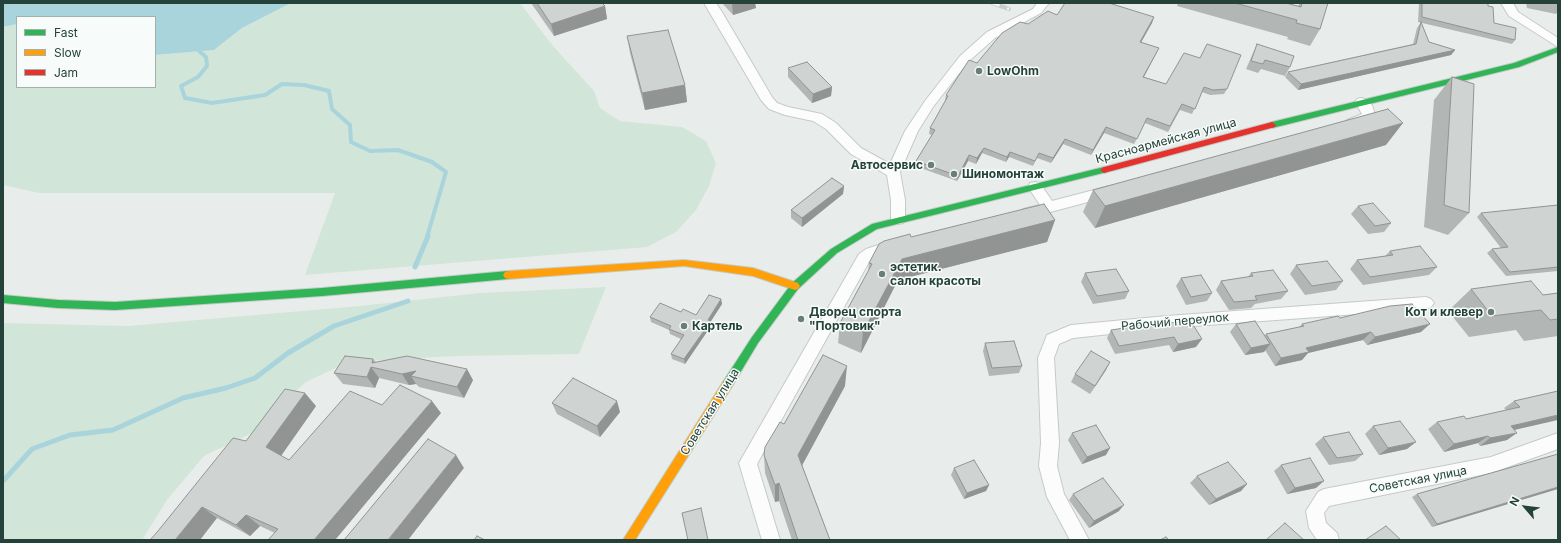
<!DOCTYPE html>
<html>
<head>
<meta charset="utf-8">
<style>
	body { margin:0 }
	#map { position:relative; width:1561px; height:543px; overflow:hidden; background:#e8edeb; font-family:Inter,sans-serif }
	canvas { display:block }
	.frame { position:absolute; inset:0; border:4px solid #24423a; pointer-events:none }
	.legend { position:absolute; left:16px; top:16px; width:140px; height:72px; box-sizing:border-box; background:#f7fbf9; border:1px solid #a3b1ad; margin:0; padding:5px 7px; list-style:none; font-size:12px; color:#24423a }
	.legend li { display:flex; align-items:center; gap:8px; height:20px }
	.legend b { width:20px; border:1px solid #a3b1ad }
	.north { position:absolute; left:1505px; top:487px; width:40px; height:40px; -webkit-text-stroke:3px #f7fbf9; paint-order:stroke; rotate:298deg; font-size:11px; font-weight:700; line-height:16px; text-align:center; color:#24423a }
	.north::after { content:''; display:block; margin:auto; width:14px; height:18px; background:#24423a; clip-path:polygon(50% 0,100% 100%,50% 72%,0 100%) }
</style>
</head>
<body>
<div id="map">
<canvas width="1561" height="543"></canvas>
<div class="frame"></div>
<ul class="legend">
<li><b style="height:5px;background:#30b455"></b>Fast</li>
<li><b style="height:5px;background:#ff9f0a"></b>Slow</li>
<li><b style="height:5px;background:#e5322d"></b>Jam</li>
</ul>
<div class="north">N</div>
</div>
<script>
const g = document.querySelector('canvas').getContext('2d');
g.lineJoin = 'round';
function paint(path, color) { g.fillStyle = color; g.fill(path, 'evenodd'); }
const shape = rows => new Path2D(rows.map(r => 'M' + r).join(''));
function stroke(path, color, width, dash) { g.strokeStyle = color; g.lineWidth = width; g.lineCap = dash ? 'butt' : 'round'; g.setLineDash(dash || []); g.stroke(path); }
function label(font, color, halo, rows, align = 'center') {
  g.font = font + ' Inter,sans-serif'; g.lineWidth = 3; g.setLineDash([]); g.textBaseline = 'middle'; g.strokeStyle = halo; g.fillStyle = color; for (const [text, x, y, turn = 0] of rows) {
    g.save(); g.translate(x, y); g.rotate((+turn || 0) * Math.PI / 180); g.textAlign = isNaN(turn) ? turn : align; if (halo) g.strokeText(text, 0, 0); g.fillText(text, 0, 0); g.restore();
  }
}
const green = shape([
	[291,3,520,3,553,46,594,91,600,108,620,121,682,127,706,141,716,163,709,186,696,210,676,232,647,247,305,275,335,193,39,193,3,185,3,27,17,24,17,87,155,87,155,55,214,50,242,28],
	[606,287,579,354,457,356,348,362,306,382,250,434,204,456,167,500,142,540,3,540,3,323,128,326,360,306,480,293]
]);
const water = shape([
	[3,3,291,3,242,28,214,50,155,55,155,17,17,17,17,24,3,27]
]);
const streamFar1 = shape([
	[199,51,206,57,207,66,198,77,181,86,185,98,212,103,265,95,282,84,304,85,329,91,332,109,350,125,351,142,370,151,398,150,432,162,446,172,427,237]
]);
const stream = shape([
	[415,267,428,236],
	[3,481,32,449,70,435,113,430,183,398,226,388,255,378,288,353,334,326,408,301]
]);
const street = shape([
	[704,3,716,3,722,12,772,97,777,103,788,107,822,114,836,123,861,148,890,164,905,131,925,101,960,56,987,32,1033,9,1037,3,1049,3,1041,13,995,38,968,62,933,107,918,131,900,172,905,200,905,219,903,223,898,224,893,223,891,219,891,200,887,175,851,154,826,129,813,121,785,115,769,109,761,100,704,3],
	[1501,3,1513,3,1518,12,1558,38,1558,47,1509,16,1501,3],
	[1361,98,1365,99,1372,105,1375,115,1369,122,1352,127,1347,126,1346,123,1347,120,1362,114,1355,102,1357,99,1361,98],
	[1035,182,1040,183,1052,201,1109,186,1114,187,1116,191,1114,195,1028,218,1023,217,1021,213,1023,209,1040,205,1028,187,1030,183,1035,182],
	[894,240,899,242,901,246,899,250,876,257,869,262,757,464,780,540,762,540,739,463,859,254,866,249,894,240],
	[1426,297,1431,299,1434,303,1431,307,1426,309,1167,328,1073,338,1059,344,1054,358,1059,443,1057,466,1064,494,1089,540,1070,540,1047,497,1039,466,1041,443,1038,358,1047,335,1071,325,1167,316,1426,297],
	[1558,433,1558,449,1491,473,1329,506,1324,513,1326,523,1337,533,1339,540,1317,540,1309,528,1306,511,1318,492,1324,489,1491,457,1558,433]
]);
const fast = shape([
	[1558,47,1558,52,1519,67,1272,128,1268,125,1272,122,1514,63,1558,47],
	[1104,167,1107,168,1108,170,1107,172,877,229,837,253,798,289,758,343,731,388,727,389,723,388,722,385,723,382,752,337,792,283,831,249,872,224,1104,167],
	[508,271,511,272,513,275,511,278,508,279,322,296,115,310,58,308,3,303,3,295,58,300,115,302,322,288,508,271]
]);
const slow = shape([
	[684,260,753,268,798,283,800,286,798,289,795,290,753,276,684,266,508,279,505,278,503,275,505,272,508,271,684,260],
	[727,381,731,382,732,385,731,388,635,540,623,540,723,382,727,381]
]);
const jam = shape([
	[1272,122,1276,125,1275,127,1104,173,1100,170,1104,167,1272,122]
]);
const rail = shape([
	[992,3,1009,9]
]);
const wall = shape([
	[531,3,602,3,605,6,607,19,554,36],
	[722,3,755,3,756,8,733,15],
	[1178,3,1286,3,1298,6,1300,3,1328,3,1320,29,1310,46,1287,39,1288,37,1177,6],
	[1419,3,1488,3,1488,6,1494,23,1515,40,1512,44,1418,22],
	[1526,3,1558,3,1558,11,1556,14,1527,8],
	[1057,15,1154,17,1152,23,1140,42,1159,48,1156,54,1144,77,1166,84,1227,89,1224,94,1210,95,1202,92,1192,114,1180,110,1168,132,1145,123,1134,144,1104,133,1091,155,1063,144,1051,163,1037,158,1033,166,1009,157,1006,162,982,153,976,164,968,161,957,181,915,166,916,161,932,135,929,134,930,128,946,100,945,100,946,95,977,63,1028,24],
	[1421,22,1429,42,1455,50,1451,55,1298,90,1285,77,1288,72,1413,44,1417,28],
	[627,36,685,85,687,102,645,110,630,53],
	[1257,44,1290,67,1285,76,1261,69,1258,73,1246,69,1253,53],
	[788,68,832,87,831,96,812,103,788,77],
	[1452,77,1469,213,1448,235,1424,227,1434,100],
	[1386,145,1095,228,1083,212,1093,190],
	[844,186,843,194,802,227,791,218,791,210],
	[1558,205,1558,271,1506,276,1487,253,1492,249,1501,248,1477,217,1481,213],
	[1358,206,1391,223,1384,232,1368,234,1351,214],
	[1055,220,1047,242,898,280,861,353,838,343,840,323,868,272,869,263,911,237],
	[1390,251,1437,267,1429,275,1363,285,1350,269,1357,260,1385,256],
	[1296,265,1343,281,1336,290,1305,295,1290,274],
	[1085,273,1129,291,1125,299,1093,304,1081,282],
	[1251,273,1288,291,1281,299,1255,304,1251,308,1229,310,1216,290,1221,281,1248,277],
	[1181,278,1212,293,1207,301,1186,305,1176,286],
	[1471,289,1543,295,1558,293,1558,336,1524,341,1516,330,1469,337,1448,311],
	[721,299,722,304,711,321,711,326,685,364,672,359,671,354,681,339,670,334,669,330,651,322,650,317,681,312,696,315],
	[1340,318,1421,332,1367,345,1363,340,1308,353,1302,360,1275,366,1265,350,1264,352,1245,355,1230,332,1236,324,1265,335,1266,334,1299,327,1302,324],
	[1190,320,1196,347,1173,352,1169,345,1115,354,1107,338,1111,330,1145,327],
	[985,343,1022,366,1019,373,989,376,983,351],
	[373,359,376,362,473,380,464,398,419,387,416,384,409,385,379,378,375,388,343,384,334,373],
	[1106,370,1090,394,1071,382,1075,374],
	[845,386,802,465,830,540,792,540,779,501,775,502,765,473,764,455,784,424],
	[1558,391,1515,430,1507,440,1480,446,1478,443,1444,452,1428,429,1437,422,1466,419,1506,410,1504,408,1514,401],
	[552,403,620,412,600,437,557,414],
	[382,405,441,413,335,540,268,540,275,533,260,526,250,536,217,518,150,540,246,441,316,406,281,456,289,460],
	[1373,426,1407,449,1379,455,1365,434],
	[1072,433,1106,455,1082,464,1068,440],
	[1323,437,1363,454,1355,461,1329,465,1315,444],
	[1558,454,1432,527,1412,497,1417,494],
	[1281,465,1316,488,1287,494,1274,471],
	[954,468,989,485,986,491,964,499,951,475],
	[1197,476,1247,484,1241,491,1209,505,1190,483],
	[1073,494,1119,511,1089,528,1069,500]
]);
const shadedWall = shape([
	[732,3,755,3,756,8,733,15],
	[605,6,607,19,554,36,551,24],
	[1154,17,1152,23,1138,48,1140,42],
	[1159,48,1156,54,1141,82,1143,77],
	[1455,50,1451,55,1298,90,1301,84],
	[685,85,687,102,645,110,642,93],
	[832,87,831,96,812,103,813,94],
	[1403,123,1386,145,1095,228,1105,206],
	[1106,127,1104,133,1091,155,1093,150],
	[1065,139,1063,144,1051,163,1053,158],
	[984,148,982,153,976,164,977,158],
	[1010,152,1009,157,1006,162,1007,157],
	[969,155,968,161,957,181,958,176],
	[844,186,843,194,802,227,802,218],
	[1055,220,1047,242,898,280,861,353,863,332,902,259],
	[721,299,722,304,711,321,711,326,685,364,684,359],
	[1430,324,1421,332,1367,345,1375,337],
	[1371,332,1363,340,1308,353,1302,360,1275,366,1281,358,1306,348],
	[1202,339,1196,347,1173,352,1178,344],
	[1270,344,1264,352,1245,355,1251,348],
	[1110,362,1106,370,1090,394],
	[847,366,845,386,798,473,798,455],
	[371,367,379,378,375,388,367,377],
	[467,369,473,380,464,398,457,387],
	[416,371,411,376,416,384,409,385,402,374],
	[305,393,316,406,278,460,266,447],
	[432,401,441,413,335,540,314,540],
	[617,401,620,412,600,437,597,426],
	[1558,415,1558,420,1501,433,1511,426],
	[1517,433,1507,440,1480,446,1490,438],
	[1488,436,1478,443,1444,452,1454,444],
	[1416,442,1407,449,1379,455,1388,448],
	[1110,448,1106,455,1082,464,1087,457],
	[456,455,464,468,408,540,388,540],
	[1324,481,1316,488,1287,494,1295,488],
	[779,483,779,501,775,502,775,485],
	[1247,484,1241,491,1209,505,1216,499],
	[989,485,986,491,964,499,967,493],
	[1558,487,1558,489,1432,527,1437,524],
	[1124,505,1119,511,1089,528,1094,521],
	[202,507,217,518,200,540,175,540],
	[246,515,260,526,250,536,236,525]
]);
const building = shape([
	[537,3,602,3,605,6,551,24,537,3],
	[1065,3,1109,3,1154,17,1140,42,1159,48,1143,77,1166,84,1184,53,1200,58,1207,44,1241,55,1227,89,1213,90,1204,87,1195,109,1182,104,1170,126,1147,118,1137,139,1106,127,1093,150,1065,139,1053,158,1039,153,1035,161,1010,152,1007,157,984,148,977,158,969,155,958,176,916,161,935,130,930,128,948,96,946,95,969,60,977,63,1002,33,1020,22,1028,24,1048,11,1057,15,1065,3],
	[1235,3,1286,3,1301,7,1302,3,1328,3,1320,29,1296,23,1297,20,1235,3],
	[1422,3,1488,3,1488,6,1493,7,1494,23,1516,28,1515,40,1422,17,1422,3],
	[1421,22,1429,42,1455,50,1301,84,1288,72,1416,44,1421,22],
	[668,30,685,85,642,93,627,36,668,30],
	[1257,44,1294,56,1290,67,1265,60,1263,64,1251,61,1257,44],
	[807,62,832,87,813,94,788,68,807,62],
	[1452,77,1474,84,1469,213,1444,205,1452,77],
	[1388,109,1403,123,1105,206,1093,190,1388,109],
	[832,178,844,186,802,218,791,210,832,178],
	[1373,203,1391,223,1375,226,1358,206,1373,203],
	[1044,204,1055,220,902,259,863,332,840,323,872,264,869,263,879,244,884,241,910,234,911,237,1044,204],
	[1558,205,1558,267,1510,272,1492,249,1508,247,1481,213,1558,205],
	[1420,246,1437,267,1370,277,1357,260,1393,255,1390,251,1420,246],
	[1327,261,1343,281,1312,286,1296,265,1327,261],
	[1116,269,1129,291,1097,296,1085,273,1116,269],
	[1273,270,1288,291,1255,296,1257,300,1234,302,1221,281,1253,276,1251,273,1273,270],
	[1201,275,1212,293,1191,297,1181,278,1201,275],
	[1531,281,1543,295,1558,293,1558,319,1550,320,1541,310,1492,316,1471,289,1531,281],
	[709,295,721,299,708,320,711,321,684,359,671,354,684,335,669,329,671,326,650,317,660,303,681,312,683,309,696,315,709,295],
	[1412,304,1430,324,1375,337,1371,332,1306,348,1309,352,1281,358,1266,334,1304,326,1302,324,1338,316,1340,318,1390,306,1412,304],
	[1190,320,1202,339,1178,344,1174,337,1119,346,1111,330,1144,325,1145,327,1190,320],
	[1255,321,1270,344,1251,348,1236,324,1255,321],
	[1014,341,1022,366,992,368,985,343,1014,341],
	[1091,351,1110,362,1095,386,1075,374,1091,351],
	[823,355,847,366,798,455,830,540,798,540,779,483,775,485,764,455,765,447,780,422,784,424,823,355],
	[345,356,373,359,372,363,407,356,467,369,457,387,411,376,416,371,402,374,371,367,367,377,334,373,345,356],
	[573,378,617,401,597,426,552,403,573,378],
	[400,385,432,401,314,540,268,540,278,529,246,515,236,525,202,507,175,540,150,540,158,531,233,438,246,441,285,389,305,393,266,447,289,460,350,391,382,405,400,385],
	[1558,391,1558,415,1511,426,1517,433,1490,438,1488,436,1454,444,1437,422,1464,416,1466,419,1520,407,1514,401,1558,391],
	[1400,421,1416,442,1388,448,1373,426,1400,421],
	[1096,425,1110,448,1087,457,1072,433,1096,425],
	[1349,432,1363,454,1337,458,1323,437,1349,432],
	[428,439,456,455,388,540,344,540,428,439],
	[1558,454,1558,487,1437,524,1417,494,1558,454],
	[1310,458,1324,481,1295,488,1281,465,1310,458],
	[974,460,989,485,967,493,954,468,974,460],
	[1228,462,1247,484,1216,499,1197,476,1228,462],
	[1103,478,1124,505,1094,521,1073,494,1103,478],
	[701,508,708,540,688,540,682,513,701,508],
	[1285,523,1304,540,1266,540,1285,523],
	[1386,526,1401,540,1365,540,1386,526],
	[477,536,485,540,474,540,477,536],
	[1166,537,1169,540,1160,540,1166,537]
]);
const markers = [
	[979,71,4,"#697e78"],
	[931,165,4,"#697e78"],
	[954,174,4,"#697e78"],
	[882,274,4,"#697e78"],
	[1491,312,4,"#697e78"],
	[801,319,4,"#697e78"],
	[684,326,4,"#697e78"]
];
const poiNames = [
	["LowOhm",987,71],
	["Автосервис",923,165,"right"],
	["Шиномонтаж",962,174],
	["эстетик.",890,267],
	["салон красоты",890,281],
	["Дворец спорта",809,312],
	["\"Портовик\"",809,326],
	["Кот и клевер",1483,312,"right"],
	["Картель",692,326]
];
const streetNames = [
	["Красноармейская улица",1166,141,-15],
	["Рабочий переулок",1175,322,-5],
	["Советская улица",710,412,-58],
	["Советская улица",1418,480,-11]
];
paint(green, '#d1e6d8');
paint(water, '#a9d4db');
stroke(streamFar1, '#a9d4db', 4);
stroke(stream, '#a9d4db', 5);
stroke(street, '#c5cac8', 2);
stroke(fast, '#c3cbc8', 2);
stroke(slow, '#c3cbc8', 2);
stroke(jam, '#c3cbc8', 2);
paint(street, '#fcfcfc');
paint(fast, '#30b455');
paint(slow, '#ff9f0a');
paint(jam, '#e5322d');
stroke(rail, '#c9cdcc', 4);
stroke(rail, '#f7fbf9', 2.5, [8]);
paint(wall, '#b2b6b5');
paint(shadedWall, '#919493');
paint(building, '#cfd4d2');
stroke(building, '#919493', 1);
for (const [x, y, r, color] of markers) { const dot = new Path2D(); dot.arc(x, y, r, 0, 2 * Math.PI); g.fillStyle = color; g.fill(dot); stroke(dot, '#f7fbf9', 1.5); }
label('bold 12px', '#24423a', '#f7fbf9', poiNames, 'left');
label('12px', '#24423a', '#f7fbf9', streetNames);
</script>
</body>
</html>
